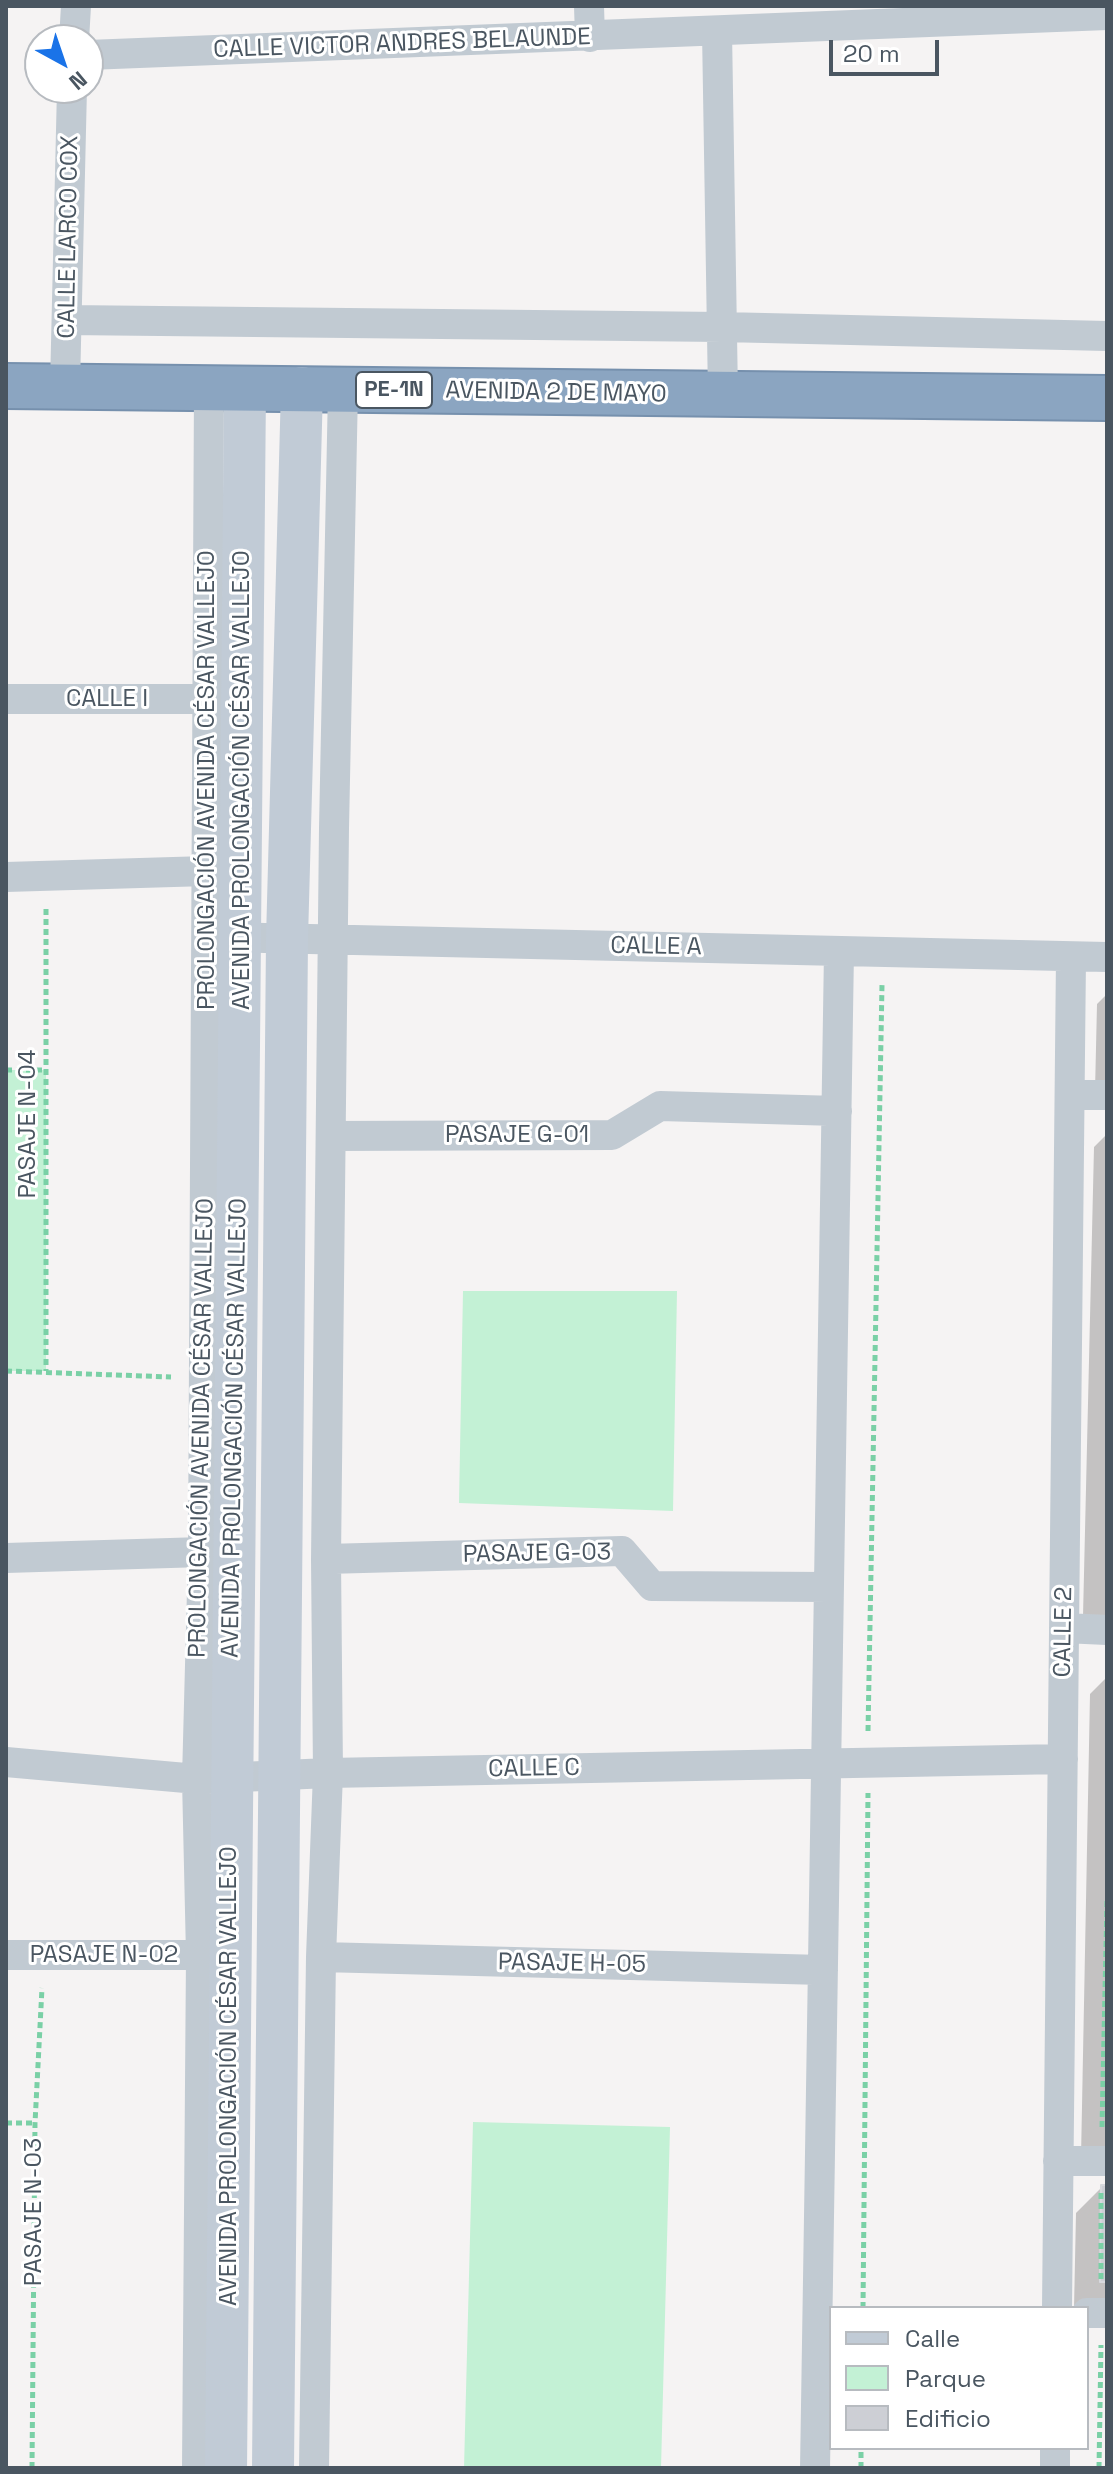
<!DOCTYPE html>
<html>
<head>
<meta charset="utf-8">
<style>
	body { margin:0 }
	#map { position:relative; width:1113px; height:2474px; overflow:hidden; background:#f5f3f3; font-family:"Space Grotesk",sans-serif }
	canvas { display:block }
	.frame { position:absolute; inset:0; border:8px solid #4a5661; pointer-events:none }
	.legend { position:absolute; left:829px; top:2306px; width:260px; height:144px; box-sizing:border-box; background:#fff; border:2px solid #b7bbc0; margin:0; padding:10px 14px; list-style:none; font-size:24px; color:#4a5661 }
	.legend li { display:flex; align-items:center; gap:16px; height:40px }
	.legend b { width:40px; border:2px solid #b7bbc0 }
	.north { position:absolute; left:24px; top:24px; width:80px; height:80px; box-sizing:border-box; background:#fff; border:2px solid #b7bbc0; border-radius:50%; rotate:140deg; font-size:22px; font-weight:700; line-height:32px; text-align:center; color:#4a5661 }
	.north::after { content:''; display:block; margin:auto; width:28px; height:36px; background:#1a73e8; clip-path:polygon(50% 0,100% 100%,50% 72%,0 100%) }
	.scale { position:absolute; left:829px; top:40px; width:110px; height:36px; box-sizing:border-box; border:4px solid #4a5661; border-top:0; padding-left:10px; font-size:24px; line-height:28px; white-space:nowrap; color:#4a5661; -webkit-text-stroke:6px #fff; paint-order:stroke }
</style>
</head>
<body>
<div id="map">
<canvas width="1113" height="2474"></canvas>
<div class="frame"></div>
<ul class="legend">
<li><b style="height:10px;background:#c1cbd6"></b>Calle</li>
<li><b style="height:22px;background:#c3f1d5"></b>Parque</li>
<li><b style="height:22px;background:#cdcfd5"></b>Edificio</li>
</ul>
<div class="north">N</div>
<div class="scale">20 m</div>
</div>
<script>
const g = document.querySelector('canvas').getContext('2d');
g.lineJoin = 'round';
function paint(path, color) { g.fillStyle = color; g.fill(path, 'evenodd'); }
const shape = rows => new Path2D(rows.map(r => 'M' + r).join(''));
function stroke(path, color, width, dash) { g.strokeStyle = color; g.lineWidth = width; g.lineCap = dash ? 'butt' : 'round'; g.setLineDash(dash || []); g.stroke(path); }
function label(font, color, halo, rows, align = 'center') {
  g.font = font + ' "Space Grotesk",sans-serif'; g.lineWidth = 6; g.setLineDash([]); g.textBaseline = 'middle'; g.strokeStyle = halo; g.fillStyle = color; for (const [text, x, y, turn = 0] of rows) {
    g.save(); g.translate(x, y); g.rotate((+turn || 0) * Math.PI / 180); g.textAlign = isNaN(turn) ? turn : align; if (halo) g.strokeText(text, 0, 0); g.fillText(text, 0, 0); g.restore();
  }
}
const green = shape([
	[6,1070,46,1070,46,1371,6,1371],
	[463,1291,677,1291,673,1511,459,1503],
	[473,2122,670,2127,661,2468,464,2468]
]);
const shadow = shape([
	[1107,994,1107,1091,1095,1091,1097,1004],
	[1107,1134,1107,1616,1083,1616,1094,1147],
	[1107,1677,1107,2158,1081,2157,1090,1694],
	[1102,2187,1107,2187,1107,2308,1074,2308,1076,2213]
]);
const building = shape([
	[1101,2185,1107,2185,1107,2282,1100,2282,1101,2185]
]);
const path = shape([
	[46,909,46,1371],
	[6,1070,46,1070],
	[6,1371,171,1377],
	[868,1731,882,985],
	[6,2123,35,2123],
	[1102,2127,1107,1900],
	[1101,2279,1101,2193],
	[863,2308,868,1793],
	[32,2468,35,2123,42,1988],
	[861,2468,861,2448],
	[1099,2468,1101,2345]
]);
const street = shape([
	[589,6,590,37],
	[717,31,723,395],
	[74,40,76,6],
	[88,55,1107,15],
	[67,320,722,327,1107,336],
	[65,386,72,88],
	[6,699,208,699],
	[6,877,207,871],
	[221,937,1107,957],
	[1070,1095,1107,1095],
	[332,1136,612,1135,660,1106,837,1111],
	[6,1558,203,1552],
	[326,1559,622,1551,652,1586,829,1587],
	[1064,1628,1107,1630],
	[6,1762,197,1779,328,1773,1063,1759],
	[6,1955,201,1955],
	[321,1957,823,1970],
	[1058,2161,1107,2161],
	[1057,2308,1071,957],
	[1087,2313,1107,2313],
	[197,2468,201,1955,197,1779,203,1552,209,388],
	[314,2468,321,1957,328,1773,326,1559,334,828,343,389],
	[815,2468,839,951],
	[1055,2468,1055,2448]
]);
const secondary = shape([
	[226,2468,245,388],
	[273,2468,287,939,302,388]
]);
const highway = shape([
	[6,386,1107,398]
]);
const shields = [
	[394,390,76]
];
const shieldNames = [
	["PE-1N",394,390]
];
const streetNames = [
	["CALLE VICTOR ANDRES BELAUNDE",402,44,-2],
	["CALLE LARCO COX",69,237,-89],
	["AVENIDA 2 DE MAYO",556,393,1],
	["CALLE I",107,699],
	["PROLONGACIÓN AVENIDA CÉSAR VALLEJO",207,780,-90],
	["AVENIDA PROLONGACIÓN CÉSAR VALLEJO",242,780,-90],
	["CALLE A",656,947,1],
	["PASAJE N-04",28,1124,-90],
	["PASAJE G-01",517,1135],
	["PROLONGACIÓN AVENIDA CÉSAR VALLEJO",202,1428,-89],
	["AVENIDA PROLONGACIÓN CÉSAR VALLEJO",235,1428,-89],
	["PASAJE G-03",537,1554,-1],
	["CALLE 2",1064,1632,-89],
	["CALLE C",534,1769,-1],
	["PASAJE N-02",104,1955],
	["PASAJE H-05",572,1964,1],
	["AVENIDA PROLONGACIÓN CÉSAR VALLEJO",229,2076,-90],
	["PASAJE N-03",34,2212,-90]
];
paint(green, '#c3f1d5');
paint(shadow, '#0003');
paint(building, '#cdcfd5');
stroke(building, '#d7d9de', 2);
stroke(highway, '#7690ad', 48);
stroke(path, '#7ad0a6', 5, [6, 4]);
stroke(street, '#c1cad2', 30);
stroke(secondary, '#c1cbd6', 42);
stroke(highway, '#8ba5c1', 44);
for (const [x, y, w] of shields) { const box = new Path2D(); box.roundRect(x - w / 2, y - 18, w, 36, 6); g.fillStyle = '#fff'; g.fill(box); stroke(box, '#4a5661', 2); }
label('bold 22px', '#4a5661', null, shieldNames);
label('24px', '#4a5661', '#fff', streetNames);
</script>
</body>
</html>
